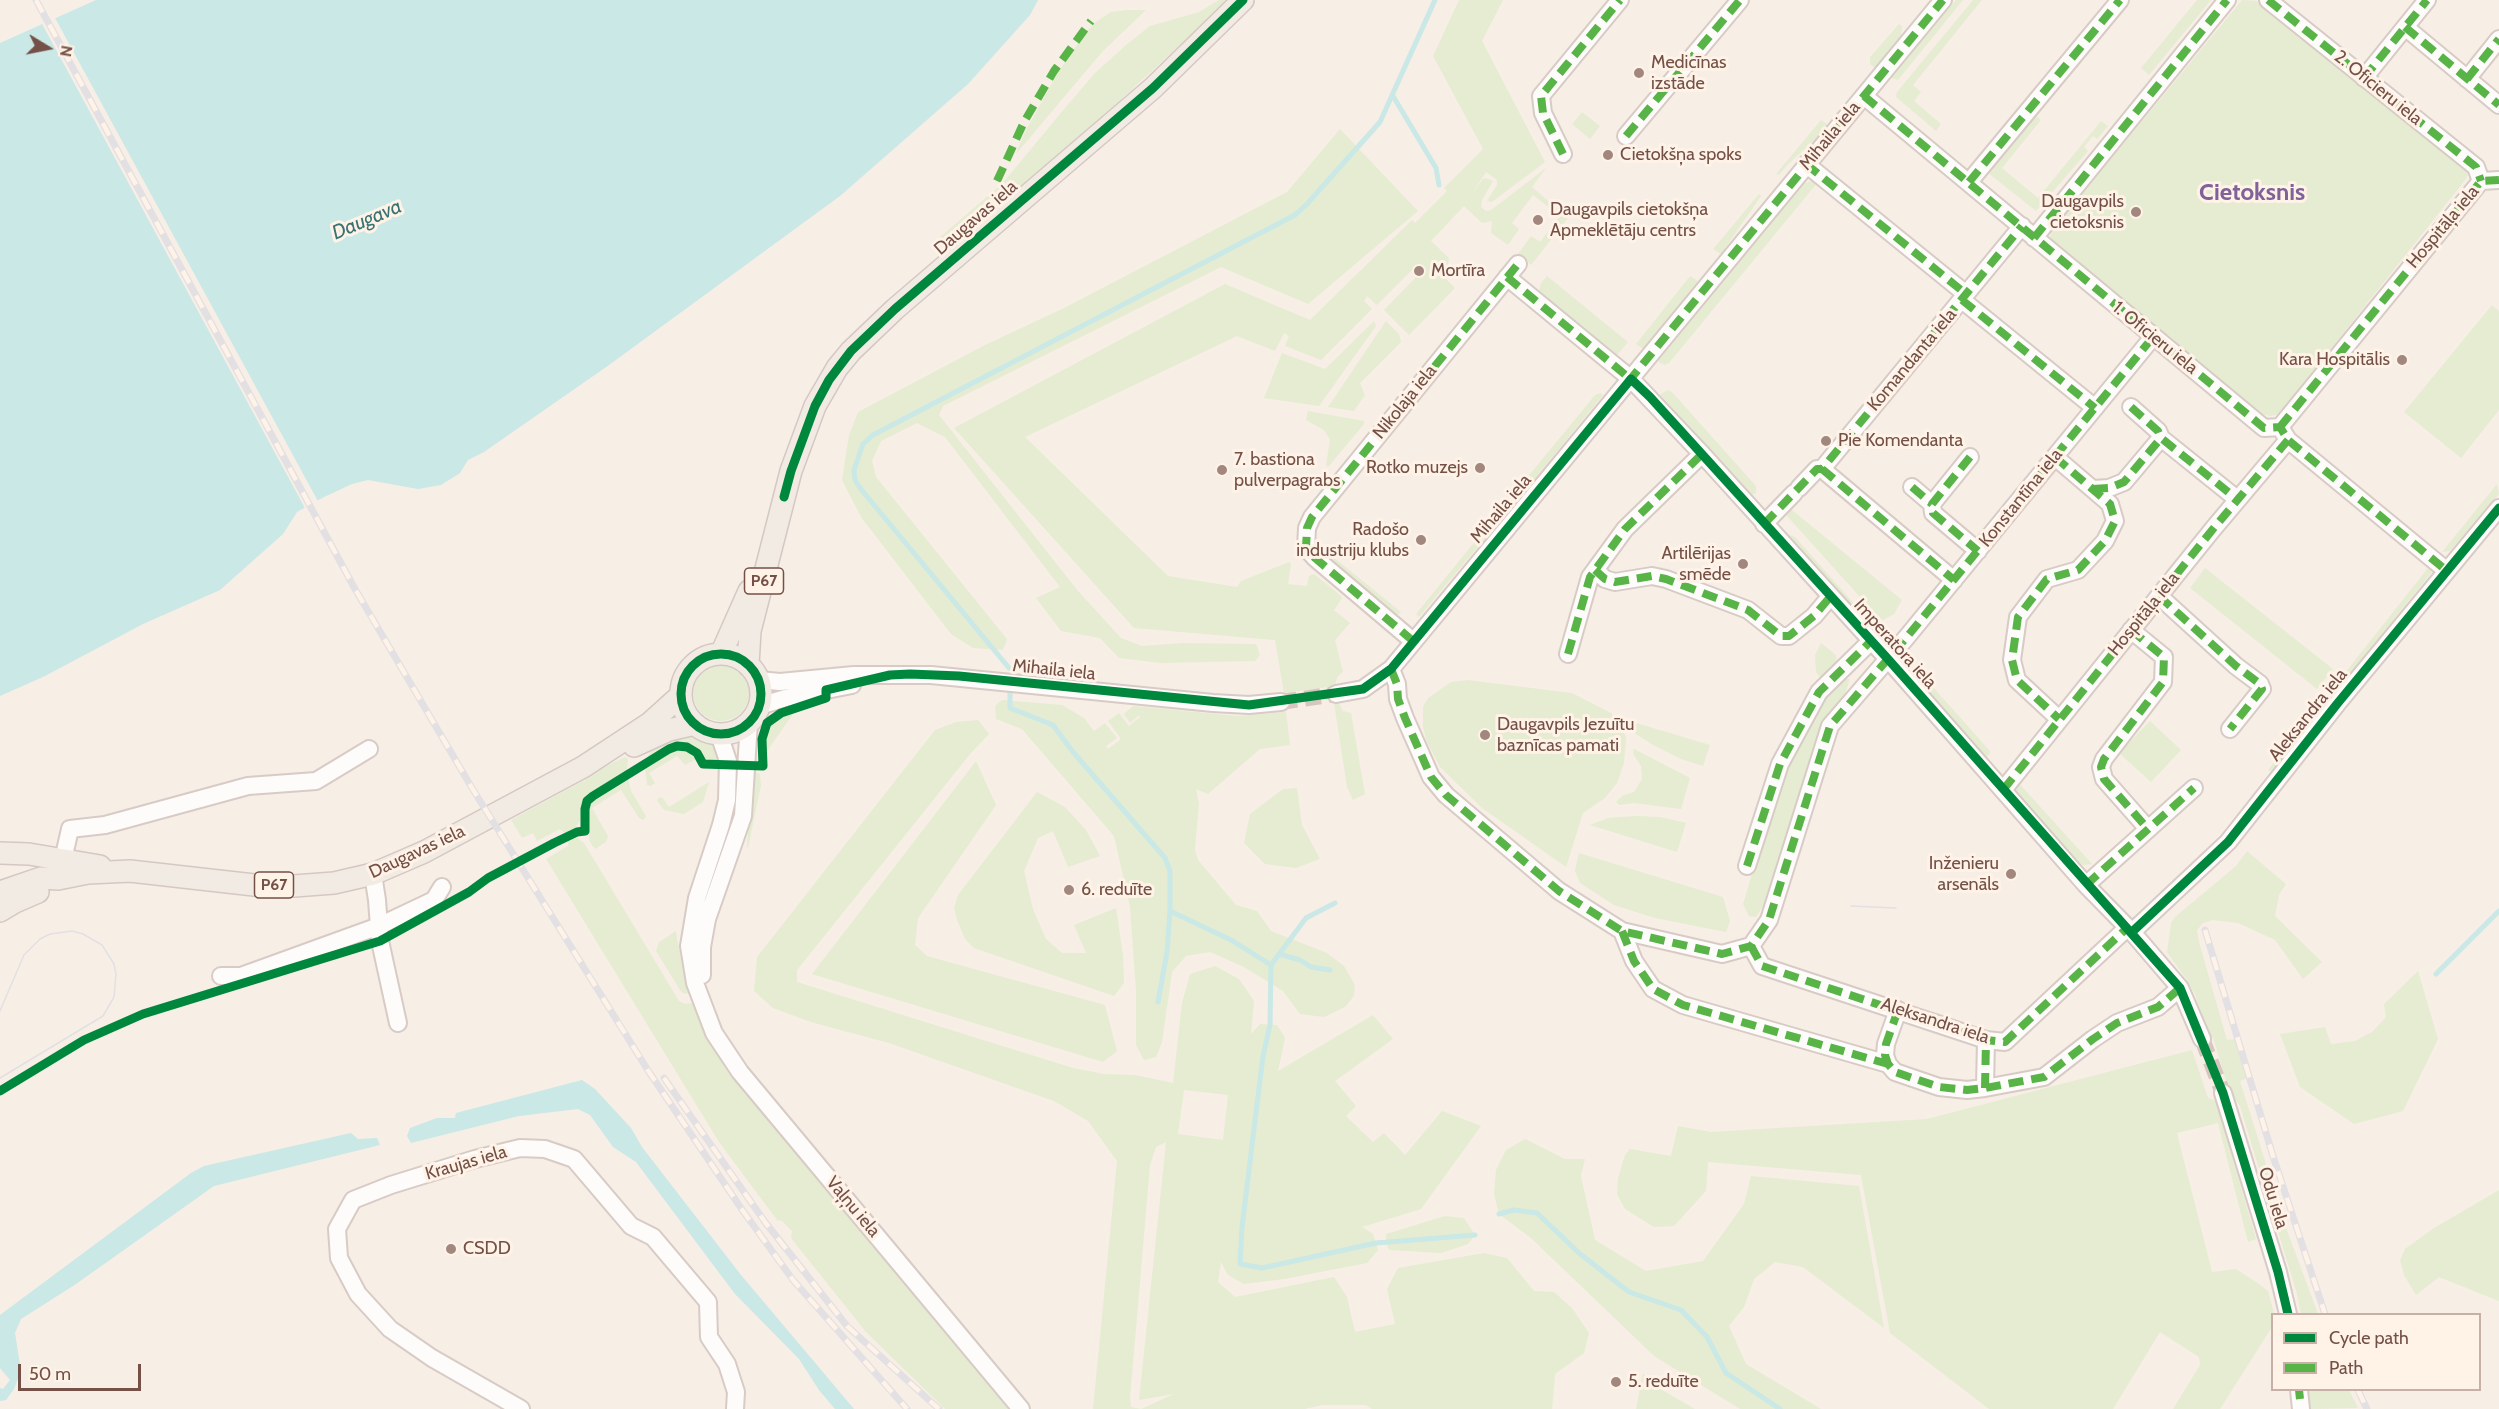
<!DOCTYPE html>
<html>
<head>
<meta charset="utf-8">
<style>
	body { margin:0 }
	#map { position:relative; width:2499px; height:1409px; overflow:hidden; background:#f7eee6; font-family:Cabin,sans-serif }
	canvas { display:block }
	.legend { position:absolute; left:2271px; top:1313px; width:210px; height:78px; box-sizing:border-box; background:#fff2e7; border:2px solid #c7b1a7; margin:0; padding:8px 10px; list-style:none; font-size:18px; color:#745047 }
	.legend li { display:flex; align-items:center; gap:12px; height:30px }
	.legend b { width:30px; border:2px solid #c7b1a7 }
	.north { position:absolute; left:18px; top:18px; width:60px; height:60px; -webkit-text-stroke:4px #fff2e7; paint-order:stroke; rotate:100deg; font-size:16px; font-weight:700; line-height:24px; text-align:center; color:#745047 }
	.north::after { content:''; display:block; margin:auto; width:21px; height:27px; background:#745047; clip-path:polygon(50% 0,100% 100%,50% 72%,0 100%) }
	.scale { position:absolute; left:18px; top:1364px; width:123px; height:27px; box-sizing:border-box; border:3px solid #745047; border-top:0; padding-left:8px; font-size:18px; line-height:21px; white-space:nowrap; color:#745047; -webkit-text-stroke:4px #fff2e7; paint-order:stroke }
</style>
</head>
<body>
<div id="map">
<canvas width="2499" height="1409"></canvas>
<ul class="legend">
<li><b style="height:8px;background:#00873e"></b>Cycle path</li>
<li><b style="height:8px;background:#59b447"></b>Path</li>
</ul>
<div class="north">N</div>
<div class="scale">50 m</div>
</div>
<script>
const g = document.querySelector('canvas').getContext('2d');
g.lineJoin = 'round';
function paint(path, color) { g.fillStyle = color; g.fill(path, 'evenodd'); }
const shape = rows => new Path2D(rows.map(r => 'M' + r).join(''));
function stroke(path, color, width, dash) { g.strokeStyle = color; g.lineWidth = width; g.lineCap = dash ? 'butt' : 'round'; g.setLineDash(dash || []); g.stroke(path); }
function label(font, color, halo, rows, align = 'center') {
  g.font = font + ' Cabin,sans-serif'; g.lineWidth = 6; g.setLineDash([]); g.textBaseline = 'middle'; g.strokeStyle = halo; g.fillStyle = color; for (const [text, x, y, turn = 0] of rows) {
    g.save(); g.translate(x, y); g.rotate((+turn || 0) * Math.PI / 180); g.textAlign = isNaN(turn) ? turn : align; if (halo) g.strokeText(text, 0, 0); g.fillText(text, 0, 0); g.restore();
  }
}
const green = shape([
	[1219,0,1229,0,1080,137,991,213,945,245,939,238,1002,184,1065,108,1096,72,1126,45,1150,26,1199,12],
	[1459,0,1503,0,1482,41,1545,162,1492,202,1487,201,1497,185,1497,180,1486,172,1471,195,1483,179,1486,178,1493,181,1482,200,1481,207,1486,211,1491,210,1546,168,1532,187,1568,218,1531,265,1518,254,1531,236,1540,242,1560,216,1533,195,1512,223,1519,229,1508,245,1491,233,1492,221,1482,223,1464,206,1431,241,1449,258,1446,279,1455,288,1409,335,1384,310,1416,277,1422,275,1423,269,1417,265,1377,305,1367,296,1364,301,1372,309,1321,360,1285,346,1289,336,1284,333,1275,351,1237,336,1025,437,1168,576,1237,587,1241,581,1289,562,1291,564,1288,584,1307,586,1309,576,1314,574,1340,595,1342,598,1334,610,1350,623,1335,640,1343,672,1337,677,1335,686,1284,693,1275,640,1134,628,954,428,1225,284,1310,320,1412,220,1415,223,1447,191,1444,188,1483,149,1433,56],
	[1956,0,1963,0,1898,80,1891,78],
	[1973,0,1982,0,1913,85,1921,92,1914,101,1941,124,1936,131,1896,97,1897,92],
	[2197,0,2211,0,2149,75,2141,68],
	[2242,0,2257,1,2466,166,2469,172,2466,179,2279,414,2271,416,2262,414,2053,243,2050,237,2053,229],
	[1127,10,1146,10,1102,52,1016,154,1024,134,1057,74,1085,33,1096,22,1111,12],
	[1899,24,1902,26,1901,36,1875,68,1870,64,1870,57],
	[1582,112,1600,126,1590,139,1572,124],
	[2034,114,2041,120,2002,168,2038,198,2101,121,2108,126,2097,139,2093,136,2084,147,2088,151,2036,211,1987,172],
	[1821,120,1827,124,1819,136,1788,164,1779,175,1776,174],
	[1340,129,1418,211,1308,304,1221,267,943,406,939,415,1078,591,1121,638,1142,646,1183,643,1256,644,1260,655,1255,661,1161,663,1119,658,1100,638,1061,631,1036,598,1060,587,945,437,917,423,881,441,872,461,876,477,1007,639,1003,650,973,648,951,634,861,517,842,480,849,435,858,412,983,346,1064,308,1287,192],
	[1814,180,1818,182,1669,363,1665,365,1660,363,1658,361,1803,184],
	[1759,194,1761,196,1721,254,1713,249],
	[1547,276,1628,342,1617,355,1539,291,1541,283],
	[1690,276,1698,281,1643,349,1636,344],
	[2492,305,2499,311,2499,410,2461,458,2404,412],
	[1374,321,1376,326,1319,406,1264,398,1282,353,1325,369],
	[1386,321,1399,334,1401,342,1360,383,1365,395,1354,411,1328,407],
	[1667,390,1672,392,1756,486,1756,493,1752,495,1660,395],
	[1600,393,1603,395,1520,497,1517,490,1595,395],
	[1308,411,1364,421,1364,424,1328,467,1326,465,1330,440,1324,430,1306,420],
	[2497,484,2499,494,2450,551,2442,552],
	[1788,510,1792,510,1902,600,1894,614,1883,620,1878,617,1787,516],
	[1504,511,1506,513,1419,617,1416,614,1498,513],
	[1789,535,1795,537,1866,617,1864,624,1786,536],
	[1327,552,1401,612,1397,616,1324,556],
	[2205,568,2333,669,2317,689,2190,588],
	[2428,568,2432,572,2271,772,2268,770],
	[1821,643,1836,655,1837,669,1824,682,1816,672,1815,655],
	'693 693a28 28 0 1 1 56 0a28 28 0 1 1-56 0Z',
	[1839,679,1850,679,1845,694,1821,727,1763,906,1756,917,1749,916,1743,904,1785,765,1815,708],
	[1467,680,1572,693,1611,713,1616,718,1626,737,1624,763,1617,783,1605,798,1583,813,1566,867,1482,808,1440,767,1427,742,1423,727,1423,707,1428,698,1451,682],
	[1926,685,1932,686,1990,751,1989,755,1985,757,1924,689],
	[1002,700,1062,705,1084,718,1094,731,1105,723,1117,738,1106,746,1108,749,1121,739,1108,721,1119,713,1129,726,1140,717,1139,715,1130,723,1124,714,1133,706,1237,716,1286,712,1290,745,1260,749,1208,794,1196,789,1199,803,1195,850,1198,860,1236,905,1257,911,1271,931,1327,953,1344,966,1355,985,1354,996,1345,1007,1324,1017,1300,1014,1283,991,1244,967,1210,952,1186,956,1172,972,1162,1042,1156,1057,1144,1060,1136,1045,1136,991,1130,907,1114,836,1022,729,996,719,995,706],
	[1338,702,1343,711,1351,713,1365,794,1353,800,1347,787,1334,703],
	[795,711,765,754,765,739,769,725,781,716],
	[1623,719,1710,745,1703,766,1681,759,1653,745,1628,729],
	[978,720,989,734,970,754,797,970,797,982,1073,1068,1104,1074,1135,1075,1173,1083,1182,1003,1190,974,1215,966,1239,979,1254,1001,1251,1034,1260,1024,1277,1025,1285,1038,1278,1071,1373,1015,1393,1039,1335,1081,1356,1106,1346,1116,1373,1142,1384,1133,1405,1155,1442,1111,1481,1126,1421,1209,1362,1227,1373,1234,1378,1250,1367,1263,1284,1279,1244,1284,1228,1275,1221,1262,1218,1282,1235,1297,1334,1277,1347,1297,1355,1332,1395,1324,1387,1289,1398,1268,1484,1253,1507,1258,1534,1291,1554,1292,1572,1308,1589,1333,1584,1353,1555,1374,1552,1409,1372,1409,1366,1405,1322,1405,1304,1409,1141,1409,1174,1394,1139,1400,1166,1142,1156,1147,1150,1165,1130,1398,1131,1407,1141,1409,1093,1409,1117,1161,1088,1121,1054,1101,889,1043,811,1022,773,1008,754,991,757,957,935,730,956,722],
	[1184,1090,1228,1095,1223,1140,1178,1134],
	[2150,721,2181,750,2151,782,2119,753],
	[688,733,711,744,720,754,721,759,711,762,704,760,695,748,677,743,669,745,646,759,656,743],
	[675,749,686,750,696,759,685,765,677,756,649,773,655,783,651,786,647,785,645,766],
	[1634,749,1690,778,1681,809,1634,803,1619,805,1616,802,1622,796,1634,792,1642,779,1641,766,1633,754],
	[625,757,628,759,627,770,587,797,581,810,580,821,575,828,565,833,560,829,537,841,533,833,522,838,511,820,583,781,585,782,584,777],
	[976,761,996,805,918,918,915,945,927,956,1105,1005,1117,1051,1103,1062,812,974],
	[752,771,760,774,761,785,748,848,747,847],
	[628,777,631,791,646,816,645,818,643,820,639,818,621,790,592,808,608,836,606,842,595,849,590,842,587,826,590,803],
	[2016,780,2092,864,2083,865,2077,861,2015,791],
	[709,782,703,802,684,814,664,810,657,801,658,798,662,797,669,807],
	[1297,788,1302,825,1320,859,1296,868,1265,864,1244,843,1250,814,1283,789],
	[1037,792,1065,807,1086,830,1100,856,1068,867,1053,831,1038,838,1024,871,1033,909,1046,939,1062,953,1086,953,1074,925,1116,908,1123,956,1124,983,1114,996,974,948,965,939,957,920,954,908,958,895],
	[1635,816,1660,817,1686,823,1677,852,1590,825,1608,818],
	[577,838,584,843,679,1001,685,1004,692,1003,725,1068,1010,1409,945,1409,866,1332,791,1238,792,1231,782,1221,777,1220,719,1142,546,859,568,846,568,841],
	[2247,851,2286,884,2279,895,2275,916,2322,962,2303,979,2275,940,2238,923,2213,920,2203,923,2197,930,2199,942,2227,1040,2235,1039,2248,1078,2240,1081,2285,1225,2318,1314,2301,1314,2297,1294,2240,1106,2229,1091,2213,1037,2209,1037,2195,994,2187,980,2167,952,2171,923,2175,917,2236,866],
	[1579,853,1723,897,1730,921,1726,932,1655,918,1614,905,1580,883,1575,871],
	[676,931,677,939,690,994,682,993,656,951,659,942],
	[2418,971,2438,1039,2403,1111,2354,1124,2300,1087,2280,1034,2325,1027,2331,1044,2355,1041,2372,1032,2386,1017,2384,1004],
	[2192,1050,2208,1098,2216,1101,2256,1239,2248,1242,2218,1123,2177,1133,2212,1272,2236,1269,2256,1282,2268,1291,2274,1314,2272,1327,2220,1409,2173,1409,2200,1365,2199,1357,2160,1332,2113,1409,1989,1409,1890,1333,1861,1175,1708,1162,1706,1191,1674,1226,1654,1227,1625,1209,1617,1194,1618,1178,1625,1155,1630,1149,1671,1156,1678,1126,1711,1132,1927,1119],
	[1525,1139,1565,1159,1585,1159,1581,1176,1595,1240,1646,1271,1703,1261,1744,1204,1751,1176,1859,1186,1884,1328,1803,1267,1775,1262,1754,1279,1744,1307,1729,1326,1746,1364,1821,1409,1740,1409,1654,1356,1532,1239,1499,1214,1494,1194,1496,1170,1506,1150],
	[2499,1190,2499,1301,2439,1277,2416,1295,2404,1275,2400,1260,2405,1249,2434,1228],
	[1445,1216,1464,1218,1475,1235,1468,1244,1441,1253,1389,1250,1386,1243,1386,1234],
	[1643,1373,1655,1386,1695,1409,1636,1409],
	[2308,1390,2349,1390,2358,1408,2311,1409]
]);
const water = shape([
	[96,0,1038,0,1030,15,968,84,840,196,609,365,484,452,468,460,460,473,441,485,418,489,368,480,352,484,324,497,297,512,283,534,220,590,143,624,45,676,0,696,0,43],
	[582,1080,595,1089,631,1128,642,1147,741,1275,854,1409,835,1409,819,1390,799,1359,735,1294,636,1162,613,1147,590,1115,578,1109,519,1116,411,1143,407,1136,410,1128,437,1118,455,1118,456,1113],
	[351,1133,358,1139,377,1138,380,1145,214,1186,76,1284,21,1319,15,1333,21,1371,14,1389,6,1400,0,1401,0,1388,3,1389,10,1380,0,1368,0,1315,191,1173,204,1166]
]);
const pier = shape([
	[54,16,319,503,306,510,41,22]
]);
const stream = shape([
	[1393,96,1436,168,1439,185],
	[1009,668,860,488,855,480,854,470,863,444,873,435,1295,215,1307,204,1380,122,1435,0],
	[1010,687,1010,708,1053,725,1073,752,1165,858,1170,871,1170,911,1231,940,1271,965,1270,1025,1263,1056,1242,1227,1240,1264,1262,1268,1376,1243,1475,1235],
	[1279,954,1300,960,1311,967,1330,970],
	[1271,965,1306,918,1335,903],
	[2436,974,2499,911],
	[1158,1002,1167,952,1170,911],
	[1499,1214,1514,1210,1537,1213,1579,1253,1629,1292,1681,1310,1707,1337,1726,1373,1780,1409]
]);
const minorTunnel = shape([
	[1281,702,1336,694],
	[2202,1039,2223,1093]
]);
const minor = shape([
	[2268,0,2476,167,2481,181],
	[2405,27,2499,105],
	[2364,78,2427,0],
	[2467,79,2499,39],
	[1864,96,2264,428,2280,427,2288,440,2447,571],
	[1626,136,1740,0],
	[1563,154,1543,113,1541,96,1620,0],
	[1806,164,1966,294],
	[1969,182,2120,0],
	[2034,238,2227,0],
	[1507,277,1631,379,1702,454,1887,658,2086,885,2132,932,2180,988,2202,1039],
	[1962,300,2095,408],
	[2131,407,2158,431,2161,438],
	[2280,427,2481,181,2499,180],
	[1970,457,1932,504,1933,513,1978,551],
	[2055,457,2110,504,2115,521,2105,541,2078,570,2047,579,2018,617,2012,660,2017,680,2059,719],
	[1822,469,1954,580],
	[1912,487,1932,504],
	[1799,488,1817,469,1822,469,2022,226],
	[2093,489,2109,488,2124,482,2161,438,2237,499],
	[1764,524,1794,493],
	[1595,570,1605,579,1615,582,1652,576,1666,579,1748,610,1781,636,1789,636,1814,616,1830,597],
	[2159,596,2236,666,2260,684,2262,689,2230,729],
	[2131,630,2164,657,2163,682,2104,759,2101,767,2104,779,2148,829],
	[1413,641,1315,558,1306,548,1307,528,1312,517,1518,264],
	[1568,654,1590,577,1625,529,1702,454],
	[1391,669,1397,684,1398,699,1405,718,1431,777,1446,795,1559,891,1622,931,1722,954,1751,946,1769,920,1830,726,1906,638,2153,337],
	[759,680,780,682,854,675,931,675,1213,703,1249,705,1281,702],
	[1336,694,1363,689,1391,669,1943,0],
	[759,706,786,698,852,685],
	[719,734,728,761,727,800,721,825,697,898,689,946,695,983,714,1033,740,1072,1021,1409],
	[2003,790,2213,529,2288,440],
	[63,860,70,829,105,825,248,786,316,781,369,749],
	[1747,866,1780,764,1819,692,1871,641],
	[373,874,377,900,380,941,398,1023],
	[2086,885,2194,788],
	[1622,931,1634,961,1653,989,1683,1005,1888,1064],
	[2132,932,2228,842,2337,704,2499,508],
	[1751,946,1762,966,1986,1040,2005,1042,2127,928],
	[702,975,702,947,707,919,743,816,749,722],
	[221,976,241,976,379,926,434,900,442,887],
	[1898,1010,1886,1044,1885,1055,1888,1064,1895,1072,1939,1087,1967,1090,1985,1088,2044,1077,2093,1039,2117,1023,2158,1007,2180,988],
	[1985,1088,1986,1040],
	[2223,1093,2278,1272,2288,1314],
	[2299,1390,2301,1409],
	[521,1409,432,1358,390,1329,358,1294,339,1258,337,1229,353,1200,391,1185,475,1159,520,1148,545,1149,574,1159,631,1226,653,1237,708,1302,709,1337,727,1364,736,1392,735,1409]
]);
const major = shape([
	[721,654,749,591],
	'681 694a40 40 0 1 1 80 0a40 40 0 1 1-80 0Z',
	[748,665,750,631,791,471,815,406,837,368,851,351,895,309,1153,88,1243,0],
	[634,746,669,730,695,724],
	[0,853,29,854,100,866],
	[0,892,41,878,58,879,88,873,130,871,254,885,294,886,334,883,373,874,424,852,583,767,650,723,681,695],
	[0,911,15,902,38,892]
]);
const tram = shape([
	[1851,906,1896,908],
	[0,1011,24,955,40,939,50,934,72,931,83,934,102,945,114,964,116,974,114,997,103,1016,0,1078]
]);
const rail = shape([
	[36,0,355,589,472,788,649,1072,743,1211,793,1280,907,1409],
	[2205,930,2273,1156,2325,1314],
	[664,1078,765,1222,847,1326,939,1409],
	[2358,1390,2367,1409]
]);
const quiet = shape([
	[2268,0,2476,167,2481,181],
	[2405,27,2499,105],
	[2364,78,2427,0],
	[2467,79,2499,39],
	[1864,96,2264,428,2280,427,2288,440,2447,571],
	[1626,136,1740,0],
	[1563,154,1543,113,1541,96,1620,0],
	[1806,164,1966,294],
	[997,181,1024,122,1054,71,1091,21],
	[1969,182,2120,0],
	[2034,238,2227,0],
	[1507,277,1634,382],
	[1962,300,2095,408],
	[1628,382,1943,0],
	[2131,407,2158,431,2161,438],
	[2280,427,2481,181,2499,180],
	[1970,457,1932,504,1933,513,1978,551],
	[2055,457,2110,504,2115,521,2105,541,2078,570,2047,579,2018,617,2012,660,2017,680,2059,719],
	[1822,469,1954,580],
	[1912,487,1932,504],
	[2093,489,2109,488,2124,482,2161,438,2237,499],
	[1764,524,1817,469,1822,469,2022,226],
	[1595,570,1605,579,1615,582,1652,576,1666,579,1748,610,1781,636,1789,636,1814,616,1830,597],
	[2159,596,2236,666,2260,684,2262,689,2230,729],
	[2131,630,2164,657,2163,682,2104,759,2101,767,2104,779,2148,829],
	[1413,641,1315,558,1306,548,1307,528,1312,517,1518,264],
	[1568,654,1590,577,1625,529,1702,454],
	[1391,669,1397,684,1398,699,1405,718,1431,777,1446,795,1559,891,1622,931,1722,954,1751,946,1769,920,1830,726,1906,638,2153,337],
	[2003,790,2213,529,2288,440],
	[1747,866,1780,764,1819,692,1871,641],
	[2086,885,2194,788],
	[1622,931,1634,961,1653,989,1683,1005,1888,1064],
	[1751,946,1762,966,1986,1040,2005,1042,2127,928],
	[1898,1010,1886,1044,1885,1055,1888,1064,1895,1072,1939,1087,1967,1090,1985,1088,2044,1077,2093,1039,2117,1023,2158,1007,2180,988],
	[1985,1088,1986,1040],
	[2299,1390,2300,1399]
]);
const cycleway = shape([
	[784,497,791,471,815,406,829,380,851,351,895,309,1153,88,1243,0],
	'681 694a40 40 0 1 1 80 0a40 40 0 1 1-80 0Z',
	[2132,932,2228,842,2337,704,2499,508],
	[0,1091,84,1040,143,1014,380,941,469,892,488,878,554,843,577,832,585,831,585,809,587,801,593,796,669,749,677,746,687,747,697,753,703,764,763,766,762,739,767,723,781,713,826,698,826,690,890,675,910,674,959,676,1249,705,1363,689,1391,669,1631,379,1650,397,1887,658,2180,988,2223,1093,2278,1272,2288,1314]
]);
const markers = [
	[1639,73,6,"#a2877f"],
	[1608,155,6,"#a2877f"],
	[2136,212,6,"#a2877f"],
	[1538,220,6,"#a2877f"],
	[1419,271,6,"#a2877f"],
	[2402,360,6,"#a2877f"],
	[1826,441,6,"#a2877f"],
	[1480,468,6,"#a2877f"],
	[1222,470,6,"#a2877f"],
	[1421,540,6,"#a2877f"],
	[1743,564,6,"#a2877f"],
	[1485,735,6,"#a2877f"],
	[2011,874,6,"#a2877f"],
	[1069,890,6,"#a2877f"],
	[451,1249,6,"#a2877f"],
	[1616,1382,6,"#a2877f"]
];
const shields = [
	[764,581,39],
	[274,885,39]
];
const shieldNames = [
	["P67",764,581],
	["P67",274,885]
];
const poiNames = [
	["Medicīnas",1651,63],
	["izstāde",1651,84],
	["Cietokšņa spoks",1620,155],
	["Daugavpils",2124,202,"right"],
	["cietoksnis",2124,223,"right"],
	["Daugavpils cietokšņa",1550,210],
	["Apmeklētāju centrs",1550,231],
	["Mortīra",1431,271],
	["Kara Hospitālis",2390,360,"right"],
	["Pie Komendanta",1838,441],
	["7. bastiona",1234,460],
	["pulverpagrabs",1234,481],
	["Rotko muzejs",1468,468,"right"],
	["Radošo",1409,530,"right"],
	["industriju klubs",1409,551,"right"],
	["Artilērijas",1731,554,"right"],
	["smēde",1731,575,"right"],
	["Daugavpils Jezuītu",1497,725],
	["baznīcas pamati",1497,746],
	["Inženieru",1999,864,"right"],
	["arsenāls",1999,885,"right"],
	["6. reduīte",1081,890],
	["CSDD",463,1249],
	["5. reduīte",1628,1382]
];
const streetNames = [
	["2. Oficieru iela",2378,88,39],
	["Mihaila iela",1830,136,-50],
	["Daugavas iela",976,218,-41],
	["Hospitāļa iela",2443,227,-50],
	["1. Oficieru iela",2155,338,39],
	["Komandanta iela",1912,360,-50],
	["Nikolaja iela",1405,402,-51],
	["Konstantīna iela",2021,498,-51],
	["Mihaila iela",1501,509,-50],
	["Hospitāļa iela",2144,614,-51],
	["Imperatora iela",1895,644,48],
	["Mihaila iela",1054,670,6],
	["Aleksandra iela",2308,715,-51],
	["Daugavas iela",417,852,-25],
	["Aleksandra iela",1935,1021,18],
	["Kraujas iela",466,1163,-16],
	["Odu iela",2273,1198,73],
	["Vaļņu iela",853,1207,50]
];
const waterNames = [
	["Daugava",367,220,-23]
];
const districtNames = [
	["Cietoksnis",2252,193]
];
paint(green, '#e5ecd1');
paint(water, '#c9e8e6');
paint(pier, '#f7eee6');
stroke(stream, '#c9e8e6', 5);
stroke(minorTunnel, '#d6c6be', 16, [16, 8]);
stroke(minor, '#d8cbc5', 20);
stroke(major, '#d5c8c4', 24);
stroke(minor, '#fefcfb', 16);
stroke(major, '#f2ebe3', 21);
stroke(tram, '#e3e0e3', 1.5);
stroke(rail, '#e3e0e3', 7);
stroke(rail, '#fff2e7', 4.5, [14]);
stroke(quiet, '#59b447', 8, [15, 8]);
stroke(cycleway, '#00873e', 9);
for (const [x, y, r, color] of markers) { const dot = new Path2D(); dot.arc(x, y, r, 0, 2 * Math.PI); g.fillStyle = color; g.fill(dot); stroke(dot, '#fff2e7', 2); }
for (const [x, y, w] of shields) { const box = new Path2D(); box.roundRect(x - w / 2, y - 13, w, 26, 4.5); g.fillStyle = '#fff2e7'; g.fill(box); stroke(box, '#745047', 1.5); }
label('bold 16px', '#745047', null, shieldNames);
label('18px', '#745047', '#fff2e7', poiNames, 'left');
label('18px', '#745047', '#fff2e7', streetNames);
label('italic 20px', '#387374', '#fff2e7', waterNames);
label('bold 24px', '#7e6298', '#fff2e7', districtNames);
</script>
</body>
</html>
